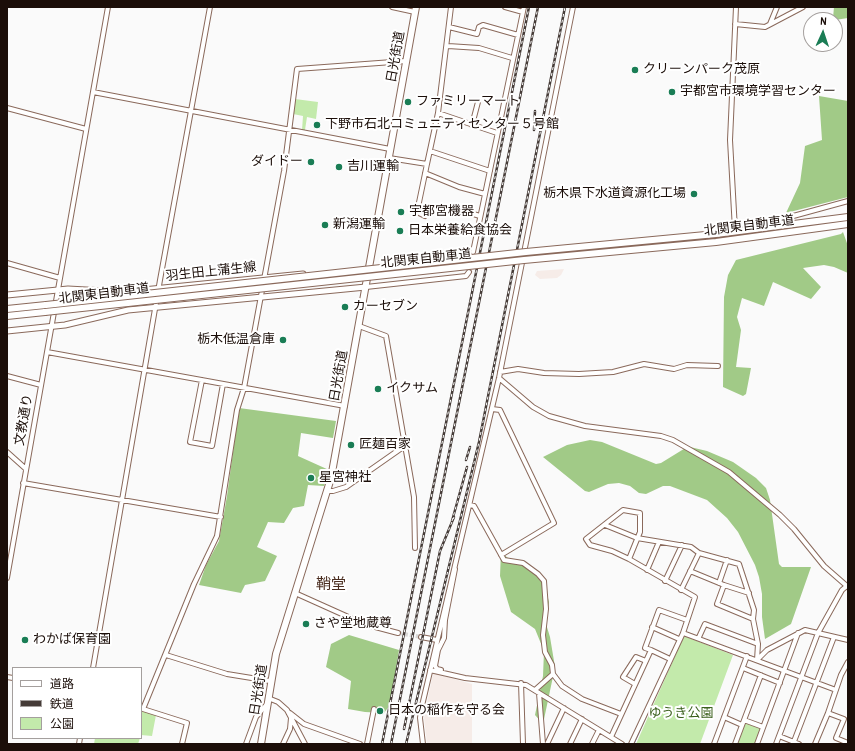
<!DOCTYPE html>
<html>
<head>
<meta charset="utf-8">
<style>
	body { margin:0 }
	#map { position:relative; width:855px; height:751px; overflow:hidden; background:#fafafa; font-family:"Archivo Narrow","Noto Sans JP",sans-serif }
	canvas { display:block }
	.frame { position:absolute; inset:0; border:8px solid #1b0e09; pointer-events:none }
	.legend { position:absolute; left:12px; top:667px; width:130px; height:72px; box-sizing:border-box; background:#fff; border:1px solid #a49f9d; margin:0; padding:5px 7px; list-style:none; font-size:12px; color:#1b0e09 }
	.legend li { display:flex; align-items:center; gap:8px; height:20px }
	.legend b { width:20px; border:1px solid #a49f9d }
	.north { position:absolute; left:803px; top:12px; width:40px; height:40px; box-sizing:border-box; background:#fff; border:1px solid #a49f9d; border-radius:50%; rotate:3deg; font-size:11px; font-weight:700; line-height:16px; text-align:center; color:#1b0e09 }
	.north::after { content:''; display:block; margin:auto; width:14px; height:18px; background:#1a7d55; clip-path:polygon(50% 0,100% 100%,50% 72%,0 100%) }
</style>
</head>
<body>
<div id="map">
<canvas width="855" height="751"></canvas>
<div class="frame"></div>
<ul class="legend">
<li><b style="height:5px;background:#fff"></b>道路</li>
<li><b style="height:5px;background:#453b37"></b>鉄道</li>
<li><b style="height:11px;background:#c3eaab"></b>公園</li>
</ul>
<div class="north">N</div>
</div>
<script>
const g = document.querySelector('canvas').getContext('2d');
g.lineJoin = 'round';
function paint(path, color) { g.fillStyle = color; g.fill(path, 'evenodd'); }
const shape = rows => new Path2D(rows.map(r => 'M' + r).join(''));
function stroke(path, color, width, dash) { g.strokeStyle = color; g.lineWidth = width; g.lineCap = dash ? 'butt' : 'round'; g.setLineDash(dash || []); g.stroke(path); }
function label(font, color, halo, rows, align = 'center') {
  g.font = font + ' "Archivo Narrow","Noto Sans JP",sans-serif'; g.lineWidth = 4; g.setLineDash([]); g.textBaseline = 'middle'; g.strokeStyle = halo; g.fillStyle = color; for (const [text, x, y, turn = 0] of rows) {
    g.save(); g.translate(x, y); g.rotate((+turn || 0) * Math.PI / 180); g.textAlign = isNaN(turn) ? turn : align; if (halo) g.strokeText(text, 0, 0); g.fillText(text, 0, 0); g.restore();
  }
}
const built = shape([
	[564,269,561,275,557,278,540,279,535,275,537,271],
	[433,673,472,684,472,744,427,744,424,718]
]);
const green = shape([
	[295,99,318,102,316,119,307,117,305,130,302,130,303,116,293,114],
	[684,636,733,655,700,744,636,744],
	[141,710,156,715,152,736,141,735],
	[745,722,761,728,755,744,737,744],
	[95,738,140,738,138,744,94,744]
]);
const forest = shape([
	[834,7,848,7,848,18,835,20,833,18],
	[819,96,848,101,848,197,786,213,800,183,805,146,822,140],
	[843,232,848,246,848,273,834,267,824,265,803,268,821,287,811,299,773,282,764,306,742,298,737,317,741,330,736,367,751,368,746,394,743,396,723,387,724,297,728,275,736,260,841,234],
	[239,408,336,421,333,438,301,433,298,456,329,470,324,486,308,485,304,506,293,508,284,523,268,522,257,547,277,556,265,581,245,585,241,593,199,585,206,565,219,541,227,496],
	[590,440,602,442,656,464,661,463,687,447,690,447,707,451,733,462,756,478,766,488,770,500,779,564,782,567,811,567,791,624,765,639,762,617,762,594,759,577,755,565,738,532,727,518,707,500,670,486,663,486,646,494,639,493,630,486,619,483,608,484,589,492,585,491,543,457,567,445],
	[501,552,509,559,535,570,546,590,549,602,546,624,550,637,555,667,543,724,535,715,543,676,544,651,535,629,511,612,500,576],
	[349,635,399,650,390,705,384,713,365,712,348,709,351,681,326,667,331,644]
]);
const stream = shape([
	[634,744,659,688]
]);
const minorTunnel = shape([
	[398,633,421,637]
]);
const minor = shape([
	[392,7,415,12],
	[505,7,523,12],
	[735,24,765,27,803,7],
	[770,24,777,7],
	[449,27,477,34,479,27,483,25,518,35],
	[448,46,479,48,512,58],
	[93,92,390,149],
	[7,108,86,129],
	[438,113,497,133],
	[472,125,478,102],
	[430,151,490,171],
	[389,158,427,164,438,113,451,7],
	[425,173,459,187,485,194],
	[463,211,480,216],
	[425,216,417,212,427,164],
	[753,227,848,201],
	[735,230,730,140,736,7],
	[473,252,524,7],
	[7,263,60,278],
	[366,287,466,276,469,272],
	[359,326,386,336,414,497,415,548],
	[47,352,345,406],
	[500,372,518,369,544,373,579,374,613,372,644,364,674,369,687,365,718,366],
	[7,376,41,385],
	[499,378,533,407,549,416,585,426,661,436,673,440,729,472,780,515,794,529,824,566,848,587],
	[202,380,190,442,212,446,223,384],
	[492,409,500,410,554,523,501,555],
	[7,452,26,469],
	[23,483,221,517],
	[327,491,333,491,346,487,406,445],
	[470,505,474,506,504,560,523,563,538,574,544,581,546,609,543,635,545,652,552,665,553,674,562,686,582,699,621,714],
	[605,525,637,538,691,547,699,553,739,564,754,610,753,619,758,644,757,660],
	[629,559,640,532,640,513,623,510,586,539,590,545,612,551,629,559,695,597,683,633],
	[647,570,659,542],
	[690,571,724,585,717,604,753,619],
	[7,578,108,7],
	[665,581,682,545],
	[719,583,727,560],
	[724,585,749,593],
	[681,590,699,553],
	[295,593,364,624,398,633],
	[652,627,679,639],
	[421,637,437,640],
	[699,637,705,624,758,644],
	[651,650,670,659],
	[166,655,227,674,270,681],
	[757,660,767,650,805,630,848,640],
	[848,662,841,675,828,713,844,719,836,738,848,743],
	[93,668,160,280,210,7],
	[743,668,780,683],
	[430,670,465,678,526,685,622,744],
	[441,670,437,669,435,666,438,650,444,638,445,620,455,569],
	[7,677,13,678],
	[521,683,523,744],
	[635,684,623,677,636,657,646,661],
	[535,690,553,674],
	[539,693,543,744],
	[268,698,278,702,287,710,305,744],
	[290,713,304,724,360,744],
	[724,717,742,725],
	[744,720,763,727],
	[779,736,799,744],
	[611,737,651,650,645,648,659,610,687,620],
	[79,744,80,738],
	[182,744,187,723,143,709,194,584,217,536,237,410,244,388,284,171,297,69,406,61],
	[246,744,256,717,267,704],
	[283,744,290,729,291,718],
	[367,744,374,709],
	[423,744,420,718,421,710,499,378,573,7],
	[547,744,564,708],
	[570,744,582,719],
	[592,744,599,730],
	[631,744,683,633,836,690],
	[714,744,747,656],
	[735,744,761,675],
	[757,744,798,633],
	[776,744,818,633,842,590,848,585],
	[793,744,834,637],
	[815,744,828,713]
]);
const major = shape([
	[7,295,68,289,123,292,303,274],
	[7,331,65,325,128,310,366,287]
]);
const highway = shape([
	[7,309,46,305],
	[7,316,45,312],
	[261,744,276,654,331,478,416,7]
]);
const rail = shape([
	[534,130,535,111],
	[466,460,470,447],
	[452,521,467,467],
	[404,729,440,551,454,517],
	[382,744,529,7],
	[391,744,538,7],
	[406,744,479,442,565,7]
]);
const highwayBridge = shape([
	[46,305,526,252,716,234,848,217],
	[45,312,524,260,716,242,848,224]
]);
const markers = [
	[635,70,4,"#1a7d55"],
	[672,92,4,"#1a7d55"],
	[408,102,4,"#1a7d55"],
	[317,125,4,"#1a7d55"],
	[311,162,4,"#1a7d55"],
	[339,167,4,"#1a7d55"],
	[694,194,4,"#1a7d55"],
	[401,212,4,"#1a7d55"],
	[325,225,4,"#1a7d55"],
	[400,231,4,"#1a7d55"],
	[345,307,4,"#1a7d55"],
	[283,340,4,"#1a7d55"],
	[378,389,4,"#1a7d55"],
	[351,445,4,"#1a7d55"],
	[311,478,4,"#1a7d55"],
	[306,624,4,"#1a7d55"],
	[25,640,4,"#1a7d55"],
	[380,711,4,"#1a7d55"]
];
const streetNames = [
	["日光街道",396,57,-80],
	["北関東自動車道",749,226,-7],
	["北関東自動車道",426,259,-6],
	["羽生田上蒲生線",211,272,-6],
	["北関東自動車道",104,294,-7],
	["日光街道",339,376,-80],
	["文教通り",24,420,-80],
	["日光街道",259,690,-81]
];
const poiNames = [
	["クリーンパーク茂原",643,70],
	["宇都宮市環境学習センター",680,92],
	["ファミリーマート",416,102],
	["下野市石北コミュニティセンター５号館",325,125],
	["ダイドー",303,162,"right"],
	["吉川運輸",347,167],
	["栃木県下水道資源化工場",686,194,"right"],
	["宇都宮機器",409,212],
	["新潟運輸",333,225],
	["日本栄養給食協会",408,231],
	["カーセブン",353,307],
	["栃木低温倉庫",275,340,"right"],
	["イクサム",386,389],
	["匠麺百家",359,445],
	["星宮神社",319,478],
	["さや堂地蔵尊",314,624],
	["わかば保育園",33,640],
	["日本の稲作を守る会",388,711]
];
const parkNames = [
	["ゆうき公園",681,714]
];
const quarterNames = [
	["鞘堂",331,585]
];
paint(built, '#f6ece8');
paint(green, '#c3eaab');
paint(forest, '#a1ca87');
stroke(stream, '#7aa5e1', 1);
stroke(minorTunnel, '#d9d7d6', 4, [4, 2]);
stroke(minor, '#8a695b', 6);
stroke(major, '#8a695b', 7);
stroke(highway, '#8a695b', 8);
stroke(minor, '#fff', 4);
stroke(major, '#fff', 5);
stroke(highway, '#fff', 6);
stroke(rail, '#453b37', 2.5);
stroke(rail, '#fff', 1, [3]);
stroke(highwayBridge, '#8a695b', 8, []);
stroke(highwayBridge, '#fff', 6);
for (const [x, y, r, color] of markers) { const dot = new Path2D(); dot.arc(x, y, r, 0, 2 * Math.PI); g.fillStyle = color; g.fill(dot); stroke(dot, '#fff', 1.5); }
label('13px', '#1b0e09', '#fff', streetNames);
label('13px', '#1b0e09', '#fff', poiNames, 'left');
label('13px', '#3b601d', '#fff', parkNames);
label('15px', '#4b2e21', '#fff', quarterNames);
</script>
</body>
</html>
